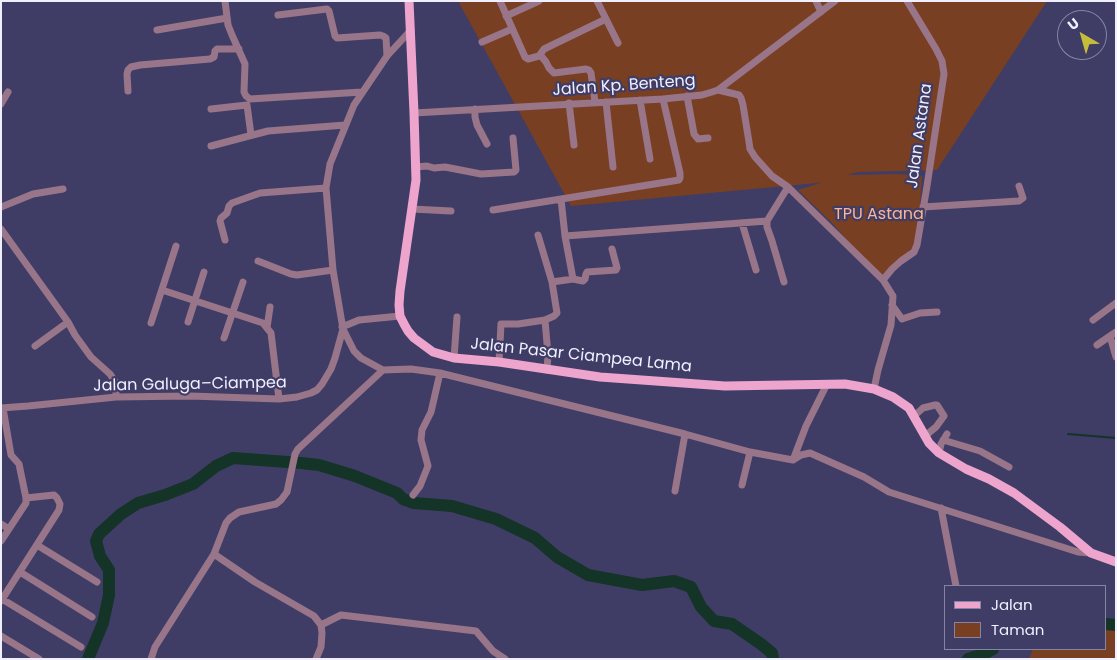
<!DOCTYPE html>
<html>
<head>
<meta charset="utf-8">
<style>
	body { margin:0 }
	#map { position:relative; width:1117px; height:660px; overflow:hidden; background:#3f3d66; font-family:Poppins,sans-serif }
	canvas { display:block }
	.frame { position:absolute; inset:0; border:2px solid #efefff; pointer-events:none }
	.legend { position:absolute; left:944px; top:585px; width:162px; height:65px; box-sizing:border-box; background:#3f3d66; border:1px solid #8584a3; margin:0; padding:6px 9px; list-style:none; font-size:15px; color:#efefff }
	.legend li { display:flex; align-items:center; gap:10px; height:25px }
	.legend b { width:25px; border:1px solid #8584a3 }
	.north { position:absolute; left:1057px; top:10px; width:50px; height:50px; box-sizing:border-box; background:#3f3d66; border:1px solid #8584a3; border-radius:50%; rotate:322deg; font-size:14px; font-weight:700; line-height:20px; text-align:center; color:#efefff }
	.north::after { content:''; display:block; margin:auto; width:18px; height:22px; background:#c6bc3c; clip-path:polygon(50% 0,100% 100%,50% 72%,0 100%) }
</style>
</head>
<body>
<div id="map">
<canvas width="1117" height="660"></canvas>
<div class="frame"></div>
<ul class="legend">
<li><b style="height:6px;background:#eda4cd"></b>Jalan</li>
<li><b style="height:14px;background:#793f23"></b>Taman</li>
</ul>
<div class="north">U</div>
</div>
<script>
const g = document.querySelector('canvas').getContext('2d');
g.lineJoin = 'round';
function paint(path, color) { g.fillStyle = color; g.fill(path, 'evenodd'); }
const shape = rows => new Path2D(rows.map(r => 'M' + r).join(''));
function stroke(path, color, width, dash) { g.strokeStyle = color; g.lineWidth = width; g.lineCap = dash ? 'butt' : 'round'; g.setLineDash(dash || []); g.stroke(path); }
function label(font, color, halo, rows, align = 'center') {
  g.font = font + ' Poppins,sans-serif'; g.lineWidth = 4.5; g.setLineDash([]); g.textBaseline = 'middle'; g.strokeStyle = halo; g.fillStyle = color; for (const [text, x, y, turn = 0] of rows) {
    g.save(); g.translate(x, y); g.rotate((+turn || 0) * Math.PI / 180); g.textAlign = isNaN(turn) ? turn : align; if (halo) g.strokeText(text, 0, 0); g.fillText(text, 0, 0); g.restore();
  }
}
const green = shape([
	[458,1,1047,1,937,170,858,172,847,175,898,174,922,176,919,224,914,245,906,255,882,275,862,257,832,223,798,190,820,183,818,182,817,183,571,206],
	[1106,627,1116,628,1116,659,1029,659,1033,649,1106,649]
]);
const stream = shape([
	[1068,434,1116,438]
]);
const river = shape([
	[1106,624,1116,625],
	[88,659,103,623,109,595,109,570,100,556,96,541,99,534,121,514,138,503,165,495,193,484,216,466,233,458,301,463,319,465,355,476,397,493,403,499,414,503,452,506,496,519,535,538,557,557,588,575,642,585,674,581,691,587,701,607,714,621,732,624,761,644,772,653,773,659],
	[968,659,984,654,993,649]
]);
const minor = shape([
	[225,1,228,25,232,35,245,64,244,92,246,96,250,99,362,92],
	[500,1,525,57,528,59,539,56,542,57,546,62,549,68,554,73,586,69,589,70,591,73,595,102],
	[597,1,618,43],
	[816,1,821,12],
	[278,15,327,9,329,11,335,36,337,38,380,35,383,36,386,38,387,56],
	[506,16,539,1],
	[157,30,227,18],
	[482,42,512,29],
	[539,56,544,49,606,19],
	[718,90,739,95,741,98,743,105,749,142,750,149,755,157,772,176,788,187,883,280,893,296,891,325,878,370,874,389],
	[128,91,127,74,128,70,131,67,140,65,210,59,214,57,215,51,217,49,239,49],
	[687,96,694,134,698,139,708,138],
	[640,100,650,159],
	[606,102,613,167],
	[569,103,574,145],
	[1,104,8,92],
	[211,109,247,105,251,135],
	[475,109,475,117,477,125,487,144],
	[414,113,663,99,702,95,712,92,718,90,835,1],
	[211,146,268,131,345,125],
	[415,167,427,166,434,168,445,167,481,174,514,172,516,170,513,138],
	[561,199,565,236,573,279],
	[1,207,33,194,63,189],
	[923,207,1019,201,1023,198,1019,186],
	[412,209,451,211],
	[493,210,679,180,680,178,680,173,663,99],
	[742,223,756,270],
	[1,229,68,322,75,335,91,357,110,374,116,383,116,397],
	[565,236,767,221],
	[225,240,220,221,221,218,227,213,229,206,232,203,260,193,326,188],
	[258,261,291,274,297,275,333,270],
	[883,280,892,269,901,261,914,252,917,245,927,186,944,74,942,61,936,49,907,1],
	[552,282,573,279,583,281,585,279,586,274,587,272,616,270,617,268,612,249],
	[784,282,772,241,767,227,767,221,788,187],
	[162,290,263,323,271,333,279,399],
	[892,305,902,319,920,313,937,312],
	[545,320,548,355,547,370],
	[1093,320,1116,303],
	[188,322,204,272],
	[151,323,176,246],
	[342,327,359,320,400,316],
	[267,328,270,307],
	[343,329,354,351,361,358,383,370,411,369,440,373,685,434,750,452,793,460,801,455,810,453,864,477,889,492,1078,552,1091,553],
	[1110,336,1116,357],
	[224,338,243,282],
	[1097,345,1116,332],
	[35,346,68,322],
	[454,358,457,317],
	[499,362,501,324,518,324,545,320,554,316,557,313,552,282,538,235],
	[1,408,28,406,116,397,190,396,279,399,297,397,311,393,317,390,322,384,331,369,335,358,343,329,333,270,326,188,330,164,354,105,387,56,411,30],
	[914,416,923,408,935,405,937,405,944,416,936,427,925,436],
	[943,440,980,451,1009,467],
	[939,453,941,444,947,434],
	[793,460,806,426,827,384],
	[742,485,750,452],
	[675,491,685,434],
	[413,495,420,486,428,466,421,440,422,430,431,412,440,373],
	[941,508,956,586],
	[1,524,9,529],
	[1,541,26,503,26,498,19,464,11,455,3,408],
	[37,545,97,582],
	[214,554,255,582,314,616,321,625,322,633,321,647,316,659],
	[20,572,92,617],
	[2,599,81,647],
	[1,601,59,510,60,504,57,498,54,495,26,498],
	[321,625,341,615,476,631,493,651,505,659],
	[1,636,39,659],
	[151,659,155,647,214,554,226,523,230,518,239,512,276,504,281,500,287,492,295,454,298,449,383,370]
]);
const major = shape([
	[409,1,414,113,416,180,400,291,399,305,400,316,404,324,408,331,414,338,433,352,454,358,499,362,600,377,725,386,845,384,874,389,893,397,909,408,929,443,939,453,966,469,989,479,1014,493,1060,527,1091,553,1116,562]
]);
const streetNames = [
	["Jalan Kp. Benteng",624,86,-4],
	["Jalan Astana",920,136,-82],
	["Jalan Pasar Ciampea Lama",581,356,6],
	["Jalan Galuga–Ciampea",190,385,-1]
];
const parkNames = [
	["TPU Astana",879,215]
];
paint(green, '#793f23');
stroke(stream, '#133427', 2);
stroke(river, '#133427', 12);
stroke(minor, '#997589', 7);
stroke(major, '#eda4cd', 9);
label('16px', '#efefff', '#3f3d66', streetNames);
label('16px', '#f8b598', '#3f3d66', parkNames);
</script>
</body>
</html>
